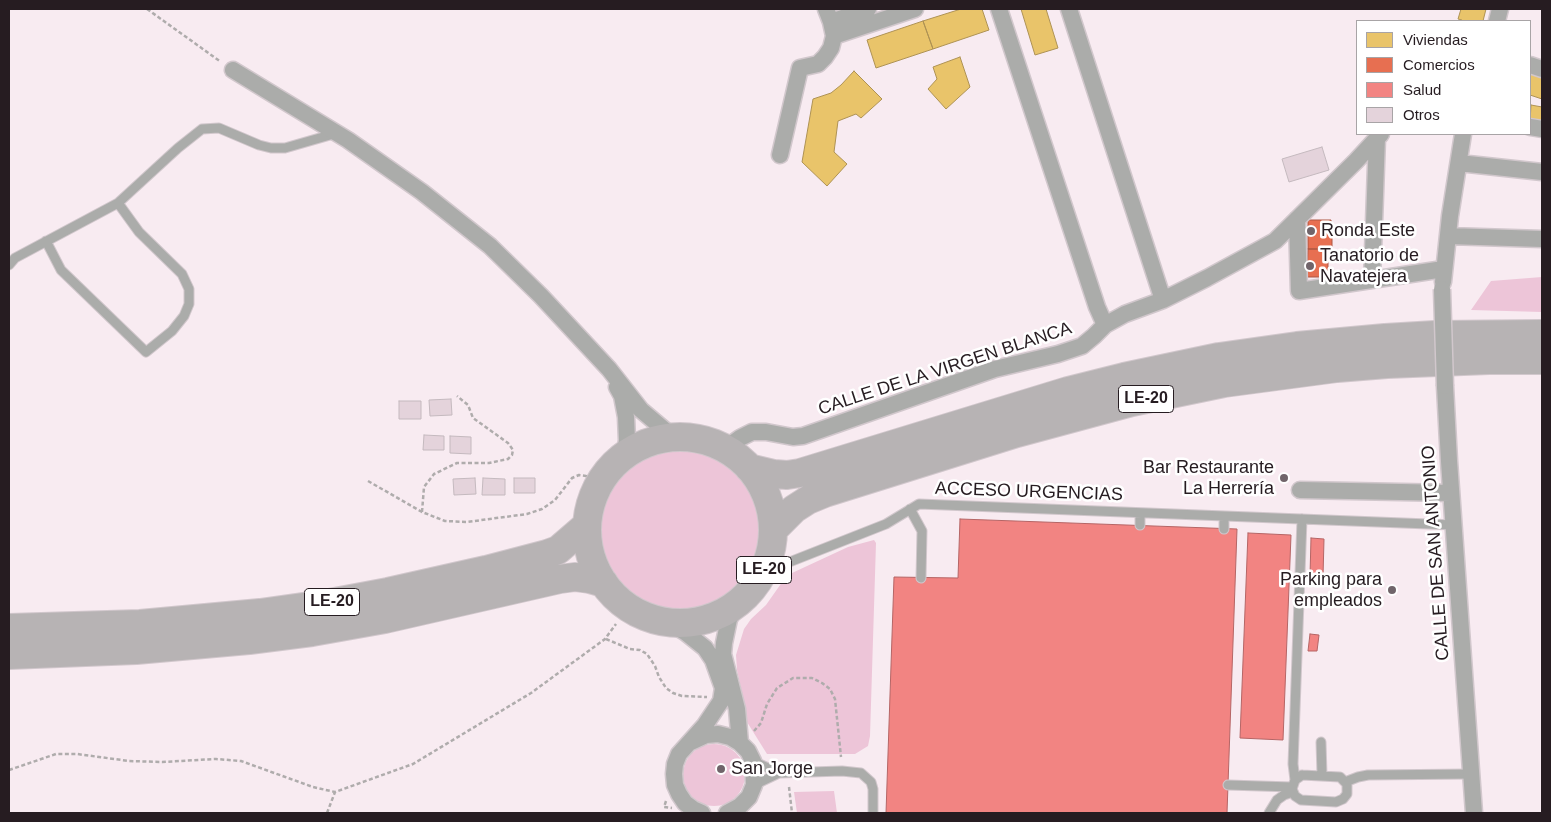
<!DOCTYPE html>
<html>
<head>
<meta charset="utf-8">
<style>
	body { margin:0 }
	#map { position:relative; width:1551px; height:822px; overflow:hidden; background:#f8ebf1; font-family:Helvetica,sans-serif }
	canvas { display:block }
	.frame { position:absolute; inset:0; border:10px solid #261c21; pointer-events:none }
	.legend { position:absolute; left:1356px; top:20px; width:175px; height:115px; box-sizing:border-box; background:#fff; border:1px solid #a8a4a6; margin:0; padding:6px 9px; list-style:none; font-size:15px; color:#261c21 }
	.legend li { display:flex; align-items:center; gap:10px; height:25px }
	.legend b { width:25px; border:1px solid #a8a4a6 }
</style>
</head>
<body>
<div id="map">
<canvas width="1551" height="822"></canvas>
<div class="frame"></div>
<ul class="legend">
<li><b style="height:14px;background:#e9c46a"></b>Viviendas</li>
<li><b style="height:14px;background:#e76f51"></b>Comercios</li>
<li><b style="height:14px;background:#f28482"></b>Salud</li>
<li><b style="height:14px;background:#e4d3db"></b>Otros</li>
</ul>
</div>
<script>
const g = document.querySelector('canvas').getContext('2d');
g.lineJoin = 'round';
function paint(path, color) { g.fillStyle = color; g.fill(path, 'evenodd'); }
const shape = rows => new Path2D(rows.map(r => 'M' + r).join(''));
function stroke(path, color, width, dash) { g.strokeStyle = color; g.lineWidth = width; g.lineCap = dash ? 'butt' : 'round'; g.setLineDash(dash || []); g.stroke(path); }
function label(font, color, halo, rows, align = 'center') {
  g.font = font + ' Helvetica,sans-serif'; g.lineWidth = 5; g.setLineDash([]); g.textBaseline = 'middle'; g.strokeStyle = halo; g.fillStyle = color; for (const [text, x, y, turn = 0] of rows) {
    g.save(); g.translate(x, y); g.rotate((+turn || 0) * Math.PI / 180); g.textAlign = isNaN(turn) ? turn : align; if (halo) g.strokeText(text, 0, 0); g.fillText(text, 0, 0); g.restore();
  }
}
const green = shape([
	[1542,277,1542,312,1471,310,1491,281],
	'598 527a82 82 0 1 1 164 0a82 82 0 1 1-164 0Z',
	[874,540,876,543,870,736,868,746,855,754,767,754,747,722,744,702,737,670,736,655,744,629,751,619,766,605,785,578,792,573,848,547],
	'683 775a31 31 0 1 1 62 0a31 31 0 1 1-62 0Z',
	[834,791,837,813,797,813,794,792]
]);
const homes = shape([
	[961,9,982,9,989,30,933,49,923,21,961,9],
	[1021,9,1046,9,1058,48,1035,55,1021,9],
	[1461,9,1486,9,1483,21,1462,21,1462,20,1458,19,1461,9],
	[923,21,933,49,876,68,867,40,923,21],
	[960,57,970,87,946,109,928,89,937,79,933,67,960,57],
	[854,71,882,99,861,118,856,114,838,121,834,152,847,164,827,186,802,162,813,99,831,93,841,85,854,71],
	[1530,73,1542,76,1542,99,1530,95,1530,73],
	[1531,105,1542,107,1542,123,1530,122,1531,105]
]);
const shops = shape([
	[1308,220,1331,220,1331,225,1332,225,1332,249,1308,249,1308,220],
	[1308,249,1328,249,1328,277,1307,277,1308,249]
]);
const health = shape([
	[960,519,1237,529,1227,813,886,813,894,577,958,578,960,519],
	[1248,533,1291,535,1283,740,1240,738,1248,533],
	[1311,538,1324,539,1323,577,1310,576,1311,538],
	[1310,634,1319,635,1317,651,1308,651,1310,634]
]);
const building = shape([
	[1322,147,1329,170,1289,182,1282,159,1322,147],
	[451,399,452,415,430,416,429,400,451,399],
	[399,401,421,401,421,419,399,419,399,401],
	[424,435,444,436,444,450,423,450,424,435],
	[450,436,471,437,471,454,450,453,450,436],
	[475,478,476,494,454,495,453,479,475,478],
	[483,478,505,479,505,495,482,495,483,478],
	[514,478,535,478,535,493,514,493,514,478]
]);
const path = shape([
	[147,9,221,62],
	[368,481,422,512,445,521,467,522,527,514,542,509,555,500,572,478,579,475,586,476,600,484],
	[422,512,424,487,434,474,457,463,489,463,508,459,512,455,513,450,508,443,473,418,468,405,457,396],
	[606,639,630,649,640,650,647,654,655,666,659,677,666,688,673,693,682,696,707,697],
	[754,731,761,723,767,704,777,688,793,678,812,678,822,683,830,689,835,699,841,757],
	[9,770,56,754,77,754,129,761,162,762,216,759,241,761,313,787,335,792],
	[789,787,792,813],
	[666,801,664,807,672,808],
	[327,813,335,792,413,764,531,693,605,639,616,624]
]);
const lane = shape([
	[46,241,61,270,146,352,172,331,184,316,189,304,189,289,182,274,139,232,118,203],
	[9,265,15,258,118,203,178,148,202,129,219,128,259,145,271,148,285,148,337,133],
	[910,509,922,531,921,578],
	[1140,525,1140,513],
	[1224,529,1224,516],
	[760,579,787,563,886,524,919,504,1454,525],
	[1321,742,1322,775],
	[753,761,779,773],
	[1302,775,1340,777,1347,784,1347,794,1343,799,1336,802,1301,800,1295,796,1292,789,1295,780,1302,775],
	[1295,780,1293,764,1302,519],
	[1345,782,1358,777,1368,775,1471,774],
	[754,785,779,773,842,771,861,773,871,782,873,789,873,813],
	[1228,785,1292,787],
	[1269,813,1277,800,1284,795,1293,792]
]);
const street = shape([
	[999,9,1097,307,1105,325],
	[1069,9,1163,300],
	[1497,21,1500,9],
	[831,22,868,9],
	[834,36,915,9],
	[1530,65,1542,69],
	[233,70,348,140,422,192,490,246,541,296,609,369,641,410,673,437],
	[1530,127,1542,129],
	[780,155,800,68,818,64,825,57,831,48,834,36,831,22,826,9],
	[1459,163,1542,172],
	[1297,219,1299,291,1437,270,1443,271],
	[1448,236,1542,239],
	[1372,280,1377,137],
	[1443,282,1450,216,1463,134],
	[1445,386,1449,461,1474,813],
	[617,387,622,396,626,417,627,440,625,456],
	[725,449,740,438,752,432,766,432,793,437,803,436,995,369,1058,354,1082,346,1094,336,1105,325,1125,314,1163,300,1207,278,1275,241,1356,161,1381,134],
	[1300,490,1451,493],
	[738,603,729,619,724,643,723,654,737,709,740,743],
	[668,622,685,632,705,648,713,660,723,688,721,701,705,725,679,754,675,764,674,774,675,785,679,794,685,803,693,809,702,813],
	[691,742,706,735,718,734,730,737,740,743,748,751,753,761,754,785,749,797,740,806,727,813]
]);
const highway = shape([
	'587 530a93 93 0 1 1 186 0a93 93 0 1 1-186 0Z',
	[749,468,774,474,787,475,800,473,1068,391,1124,377,1219,357,1297,346,1385,338,1435,335,1542,334],
	[774,529,794,509,808,500,825,493,1017,433,1132,402,1224,383,1337,368,1387,364,1489,360,1542,360],
	[9,628,140,624,260,613,324,604,388,592,486,570,547,554,558,550,587,525],
	[9,655,136,650,249,640,312,632,385,619,560,579,575,577,590,579,604,583]
]);
const streetBridge = shape([
	[1442,289,1445,386]
]);
const markers = [
	[1311,231,5,"#70646a"],
	[1310,266,5,"#70646a"],
	[1284,478,5,"#70646a"],
	[1392,590,5,"#70646a"],
	[721,769,5,"#70646a"]
];
const shields = [
	[1146,399,55],
	[764,570,55],
	[332,602,55]
];
const shieldNames = [
	["LE-20",1146,399],
	["LE-20",764,570],
	["LE-20",332,602]
];
const poiNames = [
	["Ronda Este",1321,231],
	["Tanatorio de",1320,256],
	["Navatejera",1320,277],
	["Bar Restaurante",1274,468,"right"],
	["La Herrería",1274,489,"right"],
	["Parking para",1382,580,"right"],
	["empleados",1382,601,"right"],
	["San Jorge",731,769]
];
const streetNames = [
	["CALLE DE LA VIRGEN BLANCA",945,369,-18],
	["ACCESO URGENCIAS",1029,492,2],
	["CALLE DE SAN ANTONIO",1436,553,-94]
];
paint(green, '#edc5d8');
paint(homes, '#e9c46a');
stroke(homes, '#ae9254', 1);
paint(shops, '#e76f51');
stroke(shops, '#ad5643', 1);
paint(health, '#f28482');
stroke(health, '#b56565', 1);
paint(building, '#e4d3db');
stroke(building, '#c4b9be', 1);
stroke(lane, '#d1c7cc', 11);
stroke(street, '#d1c7cc', 19);
stroke(highway, '#d1c7cc', 30);
stroke(path, '#afacac', 2.5, [4, 2.5]);
stroke(lane, '#abacaa', 9);
stroke(street, '#abacaa', 16);
stroke(highway, '#b7b3b4', 28);
stroke(streetBridge, '#d1c7cc', 19, []);
stroke(streetBridge, '#abacaa', 16);
for (const [x, y, r, color] of markers) { const dot = new Path2D(); dot.arc(x, y, r, 0, 2 * Math.PI); g.fillStyle = color; g.fill(dot); stroke(dot, '#fff', 2); }
for (const [x, y, w] of shields) { const box = new Path2D(); box.roundRect(x - w / 2, y - 13.5, w, 27, 4); g.fillStyle = '#fff'; g.fill(box); stroke(box, '#261c21', 1); }
label('bold 16px', '#261c21', null, shieldNames);
label('18px', '#261c21', '#fff', poiNames, 'left');
label('18px', '#261c21', '#fff', streetNames);
</script>
</body>
</html>
